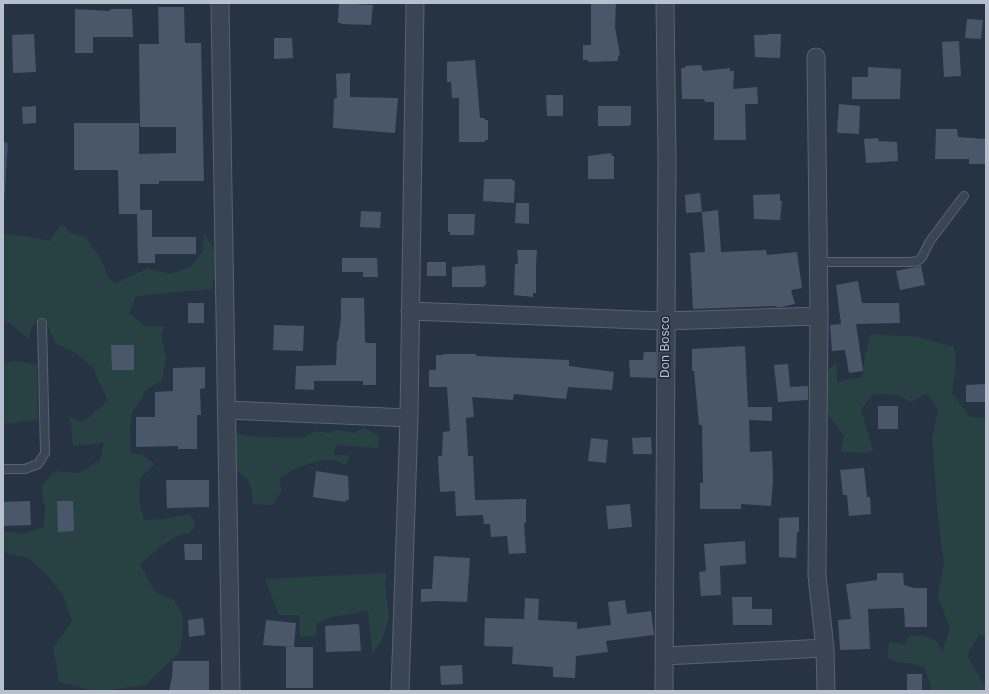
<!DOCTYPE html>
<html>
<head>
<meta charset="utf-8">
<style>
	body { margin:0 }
	#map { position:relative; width:989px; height:694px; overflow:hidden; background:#263343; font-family:Inter,sans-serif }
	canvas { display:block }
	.frame { position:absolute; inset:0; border:4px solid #b8c0cd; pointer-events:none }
</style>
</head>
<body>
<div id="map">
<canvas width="989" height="694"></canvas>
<div class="frame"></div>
</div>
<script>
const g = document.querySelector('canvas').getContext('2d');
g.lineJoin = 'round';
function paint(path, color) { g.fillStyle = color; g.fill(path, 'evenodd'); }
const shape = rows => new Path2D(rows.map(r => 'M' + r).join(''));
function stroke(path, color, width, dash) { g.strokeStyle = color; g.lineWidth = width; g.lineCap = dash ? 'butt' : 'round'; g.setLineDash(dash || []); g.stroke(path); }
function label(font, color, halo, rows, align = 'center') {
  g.font = font + ' Inter,sans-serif'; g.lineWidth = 3; g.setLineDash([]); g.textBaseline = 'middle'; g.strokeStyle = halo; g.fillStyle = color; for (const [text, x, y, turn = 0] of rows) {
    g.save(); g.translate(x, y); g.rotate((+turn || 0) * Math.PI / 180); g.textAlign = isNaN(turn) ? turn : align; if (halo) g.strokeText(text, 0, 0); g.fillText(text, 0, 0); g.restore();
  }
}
const green = shape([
	[62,224,71,233,85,237,101,259,109,279,116,283,148,268,170,274,191,267,202,252,204,232,217,255,216,272,212,289,136,296,129,313,146,327,165,326,161,335,166,357,162,380,145,391,142,398,132,412,130,432,131,454,141,454,155,464,140,478,139,500,144,520,164,519,189,514,194,520,195,527,188,534,181,534,160,547,140,564,148,580,157,594,174,600,183,616,183,632,180,652,145,685,103,691,95,691,59,682,53,648,72,621,64,597,48,576,30,559,3,552,3,531,23,534,44,527,45,507,41,487,55,471,79,473,100,460,104,443,73,446,70,417,83,422,108,401,93,368,76,353,55,343,44,316,33,325,28,339,10,323,3,320,3,234,25,236,49,241],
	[871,334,918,337,954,347,956,362,952,393,970,417,986,418,986,636,979,634,967,656,986,688,986,691,931,691,931,686,924,667,908,663,901,663,887,658,889,642,905,644,909,635,923,636,937,641,942,652,950,628,938,597,944,564,938,518,932,437,938,410,927,393,911,402,898,395,873,394,861,409,873,451,867,453,841,452,844,436,828,414,824,375,836,362,837,382,862,377,865,355],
	[18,361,37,365,38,420,3,424,3,363],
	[364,428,379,436,378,448,337,445,333,455,349,455,346,465,334,460,321,460,298,467,279,479,282,490,273,505,253,504,252,491,247,478,231,467,225,438,237,434,255,437,302,438,316,431,328,433,339,430,353,433],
	[386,573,385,585,389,617,381,642,372,653,368,610,353,614,331,617,316,624,317,636,300,637,299,615,279,615,265,579]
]);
const water = shape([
	[3,142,8,143,4,204,3,204]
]);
const building = shape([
	[339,3,373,5,371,25,341,24,341,23,338,23],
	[591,3,616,3,615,27,620,55,618,56,618,61,588,62,588,60,583,60,583,45,591,45],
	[158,7,184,7,185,43,201,43,204,181,159,181,159,184,140,184,140,210,152,210,152,237,196,237,196,254,155,254,155,263,138,263,137,214,119,214,118,170,74,170,74,123,139,123,139,154,176,153,176,127,140,127,139,44,159,44],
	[75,9,110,11,110,9,132,9,133,37,93,37,93,53,75,53],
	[967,19,983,20,981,39,965,38],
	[34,34,36,72,13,73,12,35],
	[767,34,781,34,780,58,755,57,754,35,767,35],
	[274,38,292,38,293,58,274,59],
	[959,41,961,76,944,77,942,42],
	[475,60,480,118,485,118,485,120,488,120,488,140,485,140,485,142,459,142,459,98,452,98,451,82,447,82,447,62],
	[701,65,703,71,730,68,730,71,734,71,733,89,757,87,758,104,745,104,746,140,714,140,714,102,705,102,704,99,682,99,681,68,685,68,685,66],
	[868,67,901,69,900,99,852,99,852,77,868,77],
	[350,73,350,97,398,98,395,133,333,128,334,99,337,98,336,74],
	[546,95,563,95,563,116,547,116],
	[839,104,860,106,859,134,839,133,837,132],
	[36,106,36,123,23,124,22,107],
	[598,106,631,106,631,125,629,125,629,126,598,126],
	[936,129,957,129,958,137,986,139,986,164,969,164,969,159,935,159],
	[878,138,879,141,897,142,898,161,866,163,864,139],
	[611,153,612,156,614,156,614,179,588,179,588,156],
	[484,179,512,179,512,180,515,181,514,203,483,201],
	[700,193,702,212,686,213,685,195],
	[780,194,780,201,782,201,780,220,754,219,753,195],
	[516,203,529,203,529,224,515,223],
	[718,210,721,252,766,250,767,255,797,252,802,288,791,290,795,304,781,307,776,307,776,306,693,309,690,253,705,252,702,212],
	[361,211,381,212,380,228,360,227],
	[448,214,475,214,474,235,450,235,450,232,448,232],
	[517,250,537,250,536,265,536,293,533,293,533,297,514,295,515,264,518,264],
	[342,258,377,258,378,277,363,277,363,272,342,272],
	[427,262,446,262,446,276,427,276],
	[485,265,486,285,484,285,484,287,452,287,452,267],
	[921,266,925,285,900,290,896,271],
	[858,281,862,303,899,303,900,323,856,324,863,371,849,373,845,350,832,351,830,325,841,324,836,285],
	[341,298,364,298,365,341,366,343,376,343,376,385,363,385,363,381,314,381,314,390,295,389,296,366,336,365,337,341,338,341,341,318],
	[188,303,204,303,204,323,188,323],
	[274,325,304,326,303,351,273,350],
	[111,345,134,345,134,370,112,370],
	[745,346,748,407,772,407,772,421,749,420,750,452,772,451,773,480,771,506,741,504,741,509,700,509,700,483,703,483,702,425,699,425,694,371,692,371,692,349],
	[644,352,656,352,656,378,630,377,629,360,643,360],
	[443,354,476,354,476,356,569,360,569,366,614,372,612,390,568,387,566,399,514,394,513,400,472,397,474,417,466,418,468,456,473,456,475,500,526,499,526,523,524,523,526,553,509,554,507,536,491,537,490,524,484,524,483,515,456,516,455,491,440,492,438,456,442,456,443,432,450,431,447,387,429,387,429,370,436,370,436,355,443,355],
	[788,364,790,387,808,386,808,400,778,402,774,365],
	[205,367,205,388,200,389,201,415,197,415,197,449,178,449,178,446,136,447,136,417,155,417,155,392,173,391,173,368],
	[986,384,986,402,966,402,966,385],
	[878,406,898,406,898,429,878,429],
	[651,437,652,454,633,454,632,438],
	[591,438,608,440,606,463,588,461],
	[864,468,867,497,870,497,871,514,849,516,847,495,843,495,840,470],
	[316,471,348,476,349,500,346,500,346,502,313,497],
	[166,480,209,480,209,507,167,508],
	[30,501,31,525,3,526,3,502],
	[57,501,73,501,74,531,58,532],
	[630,504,632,527,608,529,606,506],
	[799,517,799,532,797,532,796,558,779,557,779,518],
	[745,541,746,564,720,566,721,595,701,596,699,572,706,571,704,544],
	[184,544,202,544,202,560,185,560],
	[434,556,470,558,467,602,435,601,421,602,421,589,432,589],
	[877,573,903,573,904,585,914,588,927,588,927,627,905,627,904,608,868,609,870,649,840,650,838,620,851,619,846,584,877,580],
	[732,597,752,597,752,609,772,609,772,625,733,625],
	[525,598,539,599,538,620,577,622,577,629,611,625,608,602,625,600,627,614,651,611,654,635,606,641,608,652,576,656,575,678,553,677,553,667,512,664,513,647,484,646,485,618,524,619],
	[203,618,205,635,189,637,188,620],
	[266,620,296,623,294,647,263,645],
	[359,624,361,651,326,652,325,626],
	[286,647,313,647,313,688,286,688],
	[173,661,209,661,209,691,169,691,172,677],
	[462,665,463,684,441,685,440,666],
	[907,674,922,674,922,691,907,691]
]);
const service = shape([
	[818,262,910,262,918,261,922,257,930,241,964,196],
	[3,469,25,469,38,464,45,453,42,323]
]);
const minor = shape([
	[220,3,231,691],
	[816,57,819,316],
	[410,311,665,321,819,316,817,576,825,648,826,691],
	[228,410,409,418],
	[664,656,825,648],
	[400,691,409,418,415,3],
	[664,691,667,159,665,3]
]);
const streetNames = [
	["Don Bosco",665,347,-90]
];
paint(green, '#284244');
paint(water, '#394f6b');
paint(building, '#4a576a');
stroke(service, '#596370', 10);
stroke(minor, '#596370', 19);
stroke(service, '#3a4553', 8);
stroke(minor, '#3a4553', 17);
label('12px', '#b8c0cd', '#1f2a38', streetNames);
</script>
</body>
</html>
